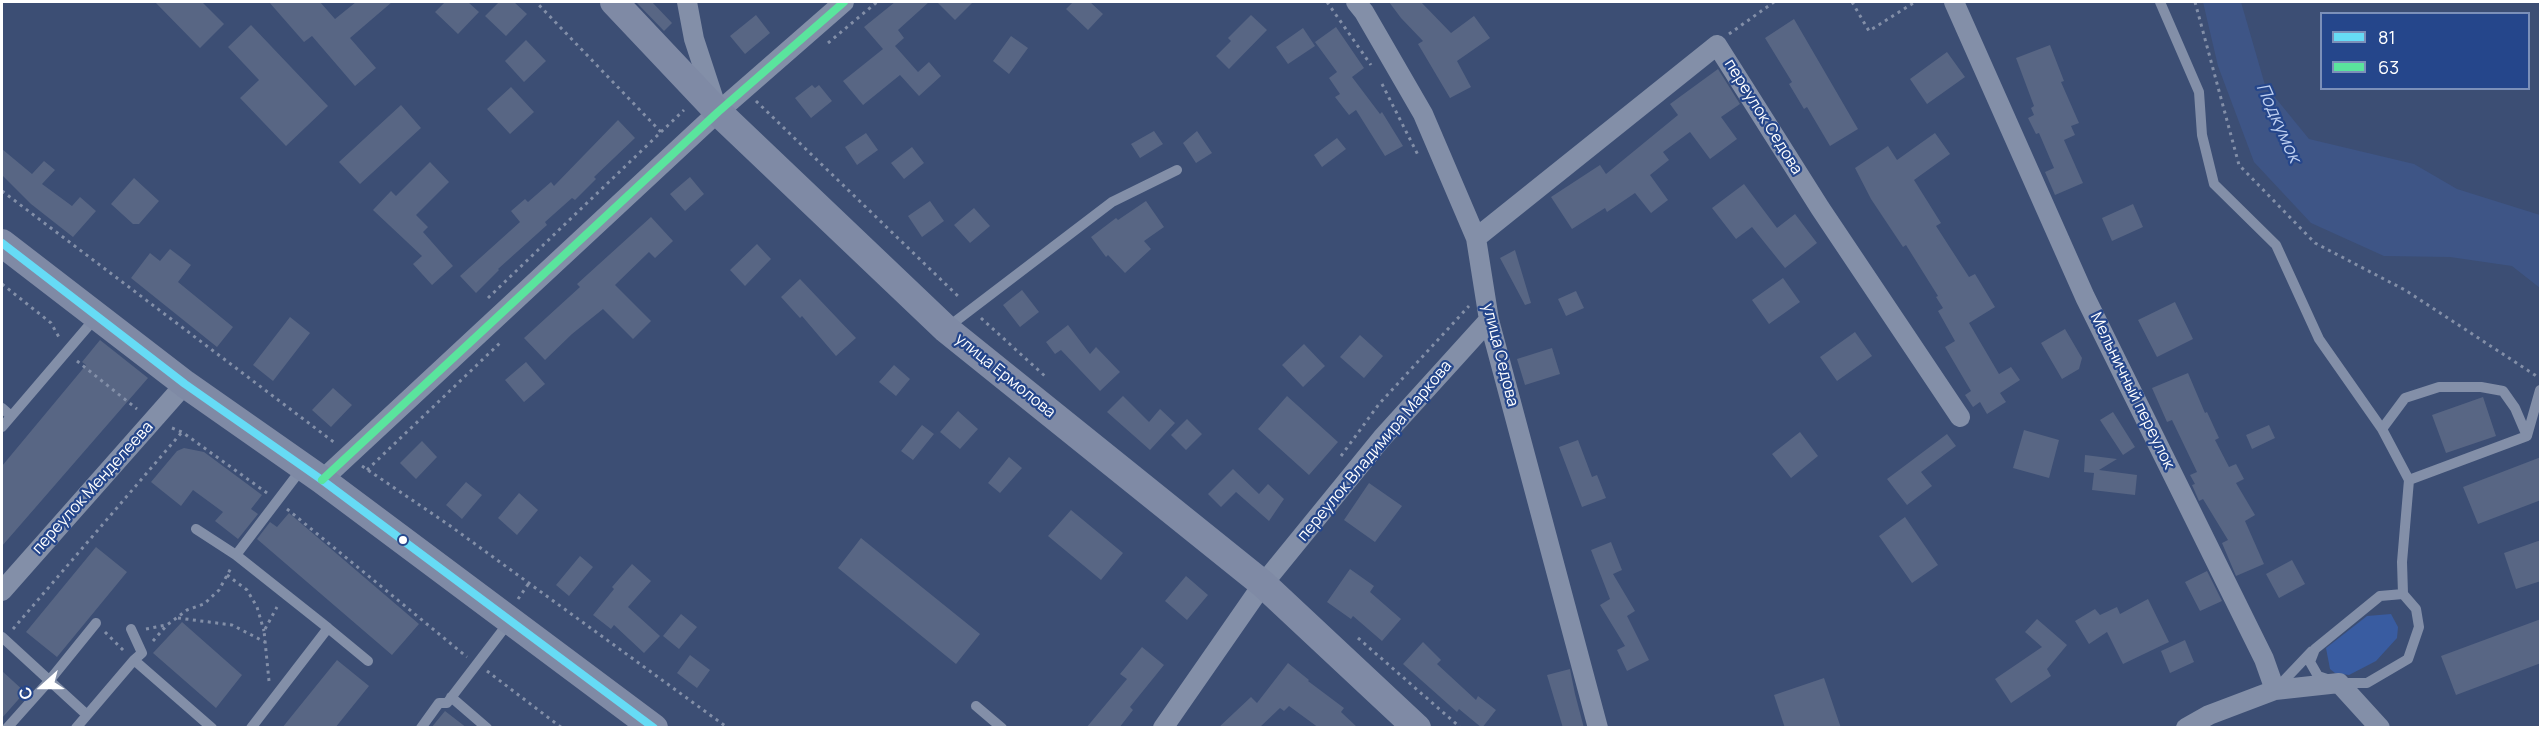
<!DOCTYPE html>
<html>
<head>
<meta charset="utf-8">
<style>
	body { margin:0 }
	#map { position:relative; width:2542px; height:729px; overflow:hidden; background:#3c4e74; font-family:Manrope,sans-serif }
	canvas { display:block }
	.frame { position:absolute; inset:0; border:3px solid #fff; pointer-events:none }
	.legend { position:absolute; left:2320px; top:12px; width:210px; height:78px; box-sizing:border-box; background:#25468b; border:2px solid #7c90b9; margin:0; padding:8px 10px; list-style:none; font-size:18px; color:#fff }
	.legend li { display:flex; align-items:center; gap:12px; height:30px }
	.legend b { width:30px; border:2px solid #7c90b9 }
	.north { position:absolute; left:12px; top:657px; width:60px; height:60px; -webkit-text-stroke:4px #25468b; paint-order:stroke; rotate:249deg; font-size:16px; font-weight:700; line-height:24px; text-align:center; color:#fff }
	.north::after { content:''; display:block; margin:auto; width:21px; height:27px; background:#fff; clip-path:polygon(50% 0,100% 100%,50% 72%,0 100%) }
</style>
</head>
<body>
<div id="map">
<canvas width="2542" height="729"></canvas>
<div class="frame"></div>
<ul class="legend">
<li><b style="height:8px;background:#66dbf5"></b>81</li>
<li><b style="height:8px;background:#5ae49d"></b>63</li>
</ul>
<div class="north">С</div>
</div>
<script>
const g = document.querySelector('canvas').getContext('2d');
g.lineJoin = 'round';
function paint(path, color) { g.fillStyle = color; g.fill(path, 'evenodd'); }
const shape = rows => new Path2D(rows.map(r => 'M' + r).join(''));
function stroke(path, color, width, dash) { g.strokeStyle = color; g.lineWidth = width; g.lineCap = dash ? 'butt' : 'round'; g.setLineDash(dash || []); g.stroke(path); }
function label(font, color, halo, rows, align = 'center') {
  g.font = font + ' Manrope,sans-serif'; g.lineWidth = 4.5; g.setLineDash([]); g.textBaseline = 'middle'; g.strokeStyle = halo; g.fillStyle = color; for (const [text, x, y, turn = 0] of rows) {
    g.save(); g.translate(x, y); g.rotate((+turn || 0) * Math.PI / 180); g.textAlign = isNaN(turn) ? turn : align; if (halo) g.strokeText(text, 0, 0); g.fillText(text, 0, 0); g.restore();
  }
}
const green = shape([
	[2391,614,2398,627,2397,638,2376,661,2349,675,2335,673,2330,669,2326,648,2367,616]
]);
const water = shape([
	[2203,2,2241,2,2265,85,2309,139,2414,164,2457,189,2540,215,2540,288,2512,266,2450,257,2384,256,2311,223,2254,162,2218,66]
]);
const building = shape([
	[155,2,202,2,224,24,200,48],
	[269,2,320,2,335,19,356,2,392,2,350,38,376,68,355,86,312,36,304,42],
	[445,2,468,2,479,12,458,34,435,12],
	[499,2,514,2,527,14,506,36,485,16],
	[636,2,652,2,672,23,664,31],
	[895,2,929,2,898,30,904,38,895,46,918,72,929,62,941,76,919,96,900,75,863,105,843,81,883,49,864,27],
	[937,2,973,2,955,20],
	[1073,2,1090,2,1103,14,1088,30,1066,9],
	[1389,2,1421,2,1451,33,1474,16,1490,38,1457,61,1471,87,1450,98,1418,44,1423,41,1401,18],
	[756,15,770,33,745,54,730,36],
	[1251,15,1267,30,1229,69,1216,56,1231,41,1228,38],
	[1794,19,1858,129,1830,146,1807,107,1804,109,1789,84,1792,82,1765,38],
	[251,25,328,106,286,146,240,98,259,80,228,47],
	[1336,27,1364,68,1352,77,1380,114,1382,112,1403,146,1385,156,1356,110,1349,115,1335,97,1340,94,1329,78,1337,72,1315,42],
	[1303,28,1315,46,1288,64,1276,47],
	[1011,36,1028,48,1009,74,993,61],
	[526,40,546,61,524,82,505,61],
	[2050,45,2064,81,2061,82,2079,123,2071,126,2075,135,2064,140,2083,183,2055,195,2045,172,2054,168,2039,133,2036,134,2028,118,2034,115,2031,108,2034,106,2016,58],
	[1947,52,1965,77,1927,104,1910,79],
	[1718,69,1740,104,1721,117,1737,139,1710,159,1690,132,1663,152,1669,160,1650,175,1668,200,1651,213,1635,193,1607,212,1605,208,1572,229,1551,197,1600,165,1606,174,1678,115,1670,104],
	[812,85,815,88,819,85,832,101,811,118,795,98],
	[511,87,534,112,510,134,487,109],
	[401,105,421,128,360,184,339,162],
	[618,120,635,138,594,177,596,179,575,200,572,198,545,222,547,225,498,269,499,270,476,293,460,276,520,222,511,211,525,199,528,202,551,182,554,186],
	[1154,131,1163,144,1140,158,1131,144],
	[1197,131,1212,153,1196,163,1183,143],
	[866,133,878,150,857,165,845,147],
	[1935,133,1950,154,1914,180,1941,223,1936,226,1969,277,1975,274,1995,307,1969,323,1999,374,2011,367,2020,380,2000,393,2006,402,1987,414,1980,402,1973,407,1965,395,1971,391,1945,347,1955,341,1938,311,1943,308,1936,297,1938,296,1906,245,1903,247,1871,199,1855,168,1888,146,1897,160],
	[1337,138,1346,149,1322,167,1314,155],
	[912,147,924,163,904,179,891,163],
	[2,149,32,174,44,161,55,170,42,184,72,206,80,197,96,211,73,237,31,204,2,175],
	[430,162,449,182,416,215,428,227,423,232,453,266,432,285,413,264,422,256,373,210,391,191,396,196],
	[690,177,704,194,685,211,670,194],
	[134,178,159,201,139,224,133,224,111,204],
	[1744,184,1777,228,1795,214,1817,243,1785,268,1752,227,1736,239,1712,208],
	[930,201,944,221,922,237,908,216],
	[1146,201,1164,227,1144,241,1151,249,1125,273,1108,255,1106,257,1091,237,1116,218,1118,220],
	[2133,204,2143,227,2112,241,2102,218],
	[974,208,990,226,970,243,954,225],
	[651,217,673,241,655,258,649,252,615,285,651,321,633,339,603,309,572,334,545,360,524,338,580,287,577,284],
	[757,244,771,259,745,286,730,270],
	[170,249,191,265,178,282,233,327,217,347,131,278,150,253,160,261],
	[1515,250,1531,303,1525,305,1500,258],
	[1783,278,1800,302,1769,324,1752,300],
	[800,279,856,338,836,356,802,316,800,318,781,297],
	[1022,290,1039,312,1020,327,1003,305],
	[1576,291,1584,308,1566,316,1558,299],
	[2175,302,2193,339,2157,357,2138,320],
	[290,317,310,333,273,381,253,365],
	[1068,325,1090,354,1096,347,1120,372,1100,391,1061,350,1055,354,1046,342],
	[2065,329,2082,358,2079,369,2062,379,2041,343],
	[1855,332,1872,356,1837,381,1820,357],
	[1360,335,1383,356,1364,378,1340,357],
	[100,340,148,378,2,546,2,466,86,365,82,362],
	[1304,344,1325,366,1303,387,1282,365],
	[1552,348,1560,374,1525,385,1517,359],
	[526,362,545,384,524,402,505,380],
	[894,365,910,379,896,396,879,382],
	[2188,373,2205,413,2207,412,2219,438,2215,440,2229,467,2236,464,2244,479,2236,483,2255,515,2245,521,2264,564,2236,576,2222,543,2228,540,2203,499,2199,501,2192,485,2195,484,2190,475,2197,472,2172,420,2167,422,2152,388],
	[333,388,352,405,331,427,312,410],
	[1123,396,1149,422,1160,409,1175,423,1150,450,1107,412],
	[1287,396,1338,442,1309,475,1258,429],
	[2483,397,2496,436,2446,453,2432,415],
	[958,411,978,429,960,449,940,432],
	[2113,412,2135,447,2123,455,2100,420],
	[1187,419,1202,434,1186,450,1171,435],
	[922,425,934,434,913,460,901,451],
	[2269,425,2275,438,2252,449,2246,435],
	[2024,430,2059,440,2049,478,2013,468],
	[1800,432,1818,456,1791,478,1772,454],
	[1947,434,1956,446,1921,472,1932,486,1907,505,1887,479],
	[1578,440,1592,477,1597,475,1606,498,1582,507,1559,447],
	[422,441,437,457,416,479,400,463],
	[184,448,204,452,262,495,251,509,258,514,238,539,215,521,223,512,193,490,181,506,151,482,177,451],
	[2085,455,2117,459,2099,470,2137,475,2135,495,2092,490,2094,473,2084,472],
	[1009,457,1022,468,1000,493,988,483],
	[2541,457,2541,500,2478,524,2463,487],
	[1233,469,1259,494,1268,484,1284,499,1269,521,1236,492,1221,507,1208,494],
	[466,482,482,495,462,519,446,505],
	[1369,483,1402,506,1375,542,1344,520],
	[519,493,538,510,517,535,498,518],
	[1071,510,1123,553,1101,580,1048,536],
	[289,513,419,624,392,655,257,539,270,522,277,527],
	[1905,517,1938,565,1912,583,1879,536],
	[861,538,980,634,956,664,838,568],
	[2541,540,2541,581,2516,589,2504,553],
	[1611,542,1622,570,1613,574,1635,611,1627,616,1649,660,1627,671,1617,650,1625,646,1600,605,1610,599,1591,550],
	[96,547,127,572,57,657,26,632],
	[580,556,593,567,569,596,556,585],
	[2292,560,2305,584,2279,598,2266,574],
	[632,564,651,581,628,607,660,636,644,653,614,625,611,629,593,615,614,589,612,587],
	[1350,569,1374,586,1370,592,1401,619,1382,641,1353,616,1351,619,1327,602],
	[2207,571,2222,601,2200,611,2185,582],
	[1186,576,1208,595,1187,620,1165,601],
	[2148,599,2169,642,2123,664,2107,632,2089,644,2075,621,2095,609,2100,615,2117,607,2120,614],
	[681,614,697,627,679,649,663,636],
	[2037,619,2067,645,2047,669,2051,676,2011,703,1995,679,2042,647,2025,632],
	[2541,619,2541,663,2456,695,2441,656],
	[182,622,242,675,216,708,153,653],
	[2185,640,2194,662,2170,673,2161,651],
	[1423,642,1441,660,1437,664,1476,700,1478,696,1496,710,1482,728,1459,709,1457,712,1403,664],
	[1142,647,1164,665,1130,707,1133,710,1119,728,1086,728,1127,679,1120,674],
	[690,655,710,670,697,688,677,673],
	[337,660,369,686,335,728,282,728],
	[1288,663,1309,680,1308,681,1344,708,1341,712,1358,728,1319,728,1289,706,1284,711,1280,708,1259,728,1218,728,1251,697,1257,703],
	[1570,669,1575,694,1584,728,1563,728,1547,675],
	[2,671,25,692,2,718],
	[1824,678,1841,728,1785,728,1774,695],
	[445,711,467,728,431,728]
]);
const path = shape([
	[1327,2,1371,65],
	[1852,2,1869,31,1915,2],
	[2195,2,2239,165,2315,243,2405,290,2538,377],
	[1729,34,1774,2],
	[828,43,877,2],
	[1382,84,1418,155],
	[756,101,961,299],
	[661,132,684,110],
	[2,191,335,443],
	[2,284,51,323,60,339],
	[488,298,661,132,536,2],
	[981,318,1047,378],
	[77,361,137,409],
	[172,428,182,432,267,493],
	[1341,456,1379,404,1469,306],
	[362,466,449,525,728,728],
	[367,470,502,341],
	[287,509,467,657],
	[227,575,247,590,257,607,264,631],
	[518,599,529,583],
	[178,618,232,625,265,642],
	[13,629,182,432],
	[146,629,166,625],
	[105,632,124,651],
	[1358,638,1461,728],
	[153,641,167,625,187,610,204,604,219,590,231,568],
	[487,671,562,728],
	[269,681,264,631,277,607]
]);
const lane = shape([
	[2160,2,2199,92,2202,135,2214,184,2276,245,2319,339,2382,429,2409,480,2402,562,2403,594,2380,596,2315,649,2310,662,2318,676,2339,683,2367,683,2408,659,2419,627,2416,609,2403,594],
	[948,327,1112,202,1177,170],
	[2,408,11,416],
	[2,427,97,316],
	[2382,429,2405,398,2439,387,2481,387,2503,391,2515,408,2527,436],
	[2409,480,2527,436,2540,390],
	[196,529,236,555],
	[328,628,368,661],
	[131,629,142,653,134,660],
	[2,637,87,715],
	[2275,690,2312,651],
	[451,697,487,728],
	[976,706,1002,728],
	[7,728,49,681,96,623],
	[76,728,134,660,212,728],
	[251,728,328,628,236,555,303,467],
	[421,728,439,703,447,703,509,622]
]);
const street = shape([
	[687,2,694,39,715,103],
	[1356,2,1364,12,1423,114,1476,238,1489,320,1598,728],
	[1954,2,2085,297,2264,659,2275,690,2209,715,2186,728],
	[1476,238,1717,45,1820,208,1960,417],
	[322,480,718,112,844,2],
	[2,591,185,384],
	[2275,690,2339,683,2380,728],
	[1163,728,1263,584,1382,438,1489,320]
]);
const secondary = shape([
	[614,2,718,112,946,329,1263,584,1417,728],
	[2,243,185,384,322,480,654,728]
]);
const bus1 = shape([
	[2,243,185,384,322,480,654,728]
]);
const bus2 = shape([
	[322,480,718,112,844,2]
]);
const markers = [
	[403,540,5,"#fff"]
];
const streetNames = [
	["переулок Седова",1763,117,58],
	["улица Седова",1500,355,76],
	["улица Ермолова",1005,376,39],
	["Мельничный переулок",2132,391,64],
	["переулок Владимира Маркова",1375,451,-50],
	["переулок Менделеева",93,488,-48]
];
const waterNames = [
	["Подкумок",2278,123,66]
];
paint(green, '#395ca1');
paint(water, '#3e5586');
paint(building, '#586684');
stroke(path, '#838fa8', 3, [3, 4.5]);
stroke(lane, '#838fa8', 10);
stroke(street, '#838fa8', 20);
stroke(secondary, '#7f8aa5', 28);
stroke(bus1, '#66dbf5', 8);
stroke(bus2, '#5ae49d', 8);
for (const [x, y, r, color] of markers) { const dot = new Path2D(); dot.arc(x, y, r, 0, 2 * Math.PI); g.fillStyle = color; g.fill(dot); stroke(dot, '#25468b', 2); }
label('16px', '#fff', '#25468b', streetNames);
label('italic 18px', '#bfd0f1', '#25468b', waterNames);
</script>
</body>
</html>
